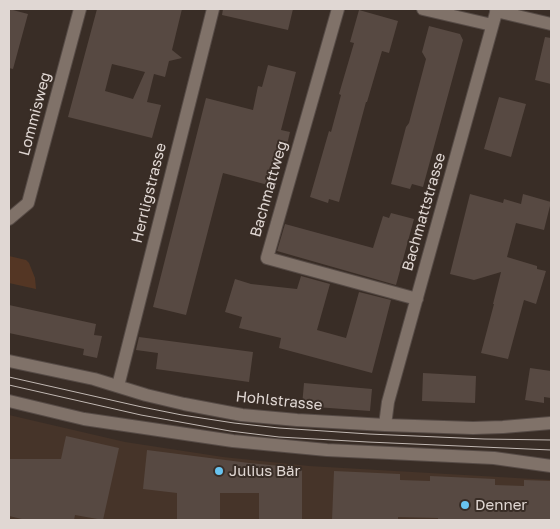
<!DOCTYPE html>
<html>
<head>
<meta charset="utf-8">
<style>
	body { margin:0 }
	#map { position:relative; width:560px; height:529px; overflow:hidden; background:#392d26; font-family:"Golos Text",sans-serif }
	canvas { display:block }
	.frame { position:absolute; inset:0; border:10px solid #e0d7d3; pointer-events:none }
</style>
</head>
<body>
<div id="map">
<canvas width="560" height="529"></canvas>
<div class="frame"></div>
</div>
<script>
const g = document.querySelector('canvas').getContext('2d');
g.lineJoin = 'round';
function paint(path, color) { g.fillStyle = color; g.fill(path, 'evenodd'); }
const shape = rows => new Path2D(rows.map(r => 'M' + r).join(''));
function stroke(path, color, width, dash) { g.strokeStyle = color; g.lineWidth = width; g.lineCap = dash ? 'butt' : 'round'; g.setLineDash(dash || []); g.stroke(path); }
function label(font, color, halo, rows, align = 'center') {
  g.font = font + ' "Golos Text",sans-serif'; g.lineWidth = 4; g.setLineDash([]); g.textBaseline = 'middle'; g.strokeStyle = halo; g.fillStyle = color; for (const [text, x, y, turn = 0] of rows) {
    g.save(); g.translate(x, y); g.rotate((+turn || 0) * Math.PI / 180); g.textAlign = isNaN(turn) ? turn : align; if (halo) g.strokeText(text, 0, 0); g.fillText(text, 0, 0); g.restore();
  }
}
const built = shape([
	[9,415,125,442,223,457,309,466,551,480,551,520,9,520]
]);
const green = shape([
	[9,256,26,260,29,263,35,278,36,289,9,283]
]);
const building = shape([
	[9,9,28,14,13,69,9,68],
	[97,9,182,9,172,50,182,58,169,61,165,77,154,74,147,102,161,105,152,138,68,117],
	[112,64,145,72,133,99,105,91],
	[223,9,293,9,288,30,222,15],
	[359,10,398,21,389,53,382,51,367,102,366,102,339,202,329,199,328,203,310,197,329,131,331,132,341,95,339,94,354,43,350,42],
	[429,26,460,34,463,40,423,187,412,184,410,189,391,184,406,127,409,123,426,59,422,52],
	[545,37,551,38,551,84,535,80],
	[268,65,296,72,281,130,290,132,286,149,279,147,268,185,223,173,186,315,153,307,206,98,253,110,258,86,262,87],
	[499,97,526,104,511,157,484,149],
	[470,194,503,203,504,199,521,204,523,194,551,202,544,230,516,223,507,257,537,266,537,269,546,271,536,304,524,300,508,359,481,353,494,304,493,304,501,272,474,280,450,274],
	[391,213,414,219,396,285,277,251,285,224,373,248,383,216,389,218],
	[301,276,330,284,317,330,346,338,359,292,391,300,372,373,279,348,281,338,239,328,242,317,225,312,235,279,251,284,297,289],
	[9,305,96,324,94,335,102,336,97,358,83,355,84,349,9,333],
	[139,337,253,352,249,382,156,369,158,353,136,350],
	[530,368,551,371,551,398,544,397,544,403,525,400],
	[423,373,476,376,475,403,422,401],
	[304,383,372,389,370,411,302,406],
	[66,436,119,448,103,520,75,515,74,520,26,520,9,516,9,459,61,459],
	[147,450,249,463,302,468,302,520,259,520,259,493,220,493,220,520,177,520,177,493,143,489],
	[334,471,400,474,400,480,430,481,430,476,495,479,495,485,524,486,524,480,551,481,551,520,438,520,438,518,398,517,398,520,332,520]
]);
const minor = shape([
	[338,9,267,258,417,299],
	[423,9,492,25],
	[496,11,551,24],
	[9,219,28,203,80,9],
	[9,361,94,379,146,395,184,404,242,415,297,420,385,425,473,428,503,427,551,423],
	[118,386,213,9],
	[9,401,84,419,233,441,327,450,494,458,551,466],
	[385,425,388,402,497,9]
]);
const tram = shape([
	[9,377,142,407,182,415,234,423,279,428,369,434,484,439,551,440],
	[9,385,141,415,230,431,279,437,368,442,551,450]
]);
const markers = [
	[219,471,5,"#68c4f0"],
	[465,505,5,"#68c4f0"]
];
const streetNames = [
	["Lommisweg",35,114,-75],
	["Bachmattweg",269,189,-74],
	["Herrligstrasse",149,193,-76],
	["Bachmattstrasse",424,212,-74],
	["Hohlstrasse",279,401,6]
];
const poiNames = [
	["Julius Bär",229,471],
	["Denner",475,505]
];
paint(built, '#463429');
paint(green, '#543624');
paint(building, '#574942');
stroke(minor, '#564b46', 14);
stroke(minor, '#807269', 12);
stroke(tram, '#c1b8b3', 1);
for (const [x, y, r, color] of markers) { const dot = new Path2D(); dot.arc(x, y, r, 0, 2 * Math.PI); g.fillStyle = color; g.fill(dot); stroke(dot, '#392d26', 2); }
label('15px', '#e0d7d3', '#392d26', streetNames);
label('15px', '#e0d7d3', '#392d26', poiNames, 'left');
</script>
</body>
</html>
